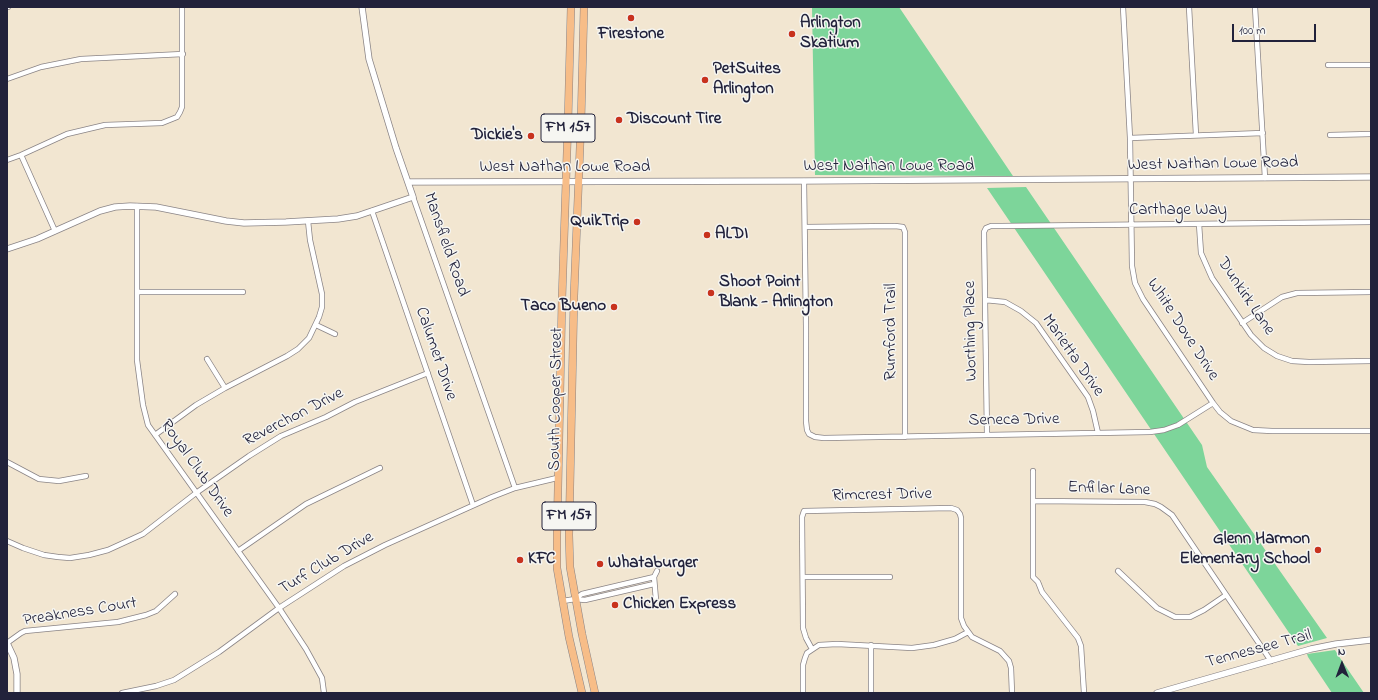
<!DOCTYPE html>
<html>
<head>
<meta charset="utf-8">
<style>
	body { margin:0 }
	#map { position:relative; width:1378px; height:700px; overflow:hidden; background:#f2e6d1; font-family:"Indie Flower",sans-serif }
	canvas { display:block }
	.frame { position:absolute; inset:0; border:8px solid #22223b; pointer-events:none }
	.north { position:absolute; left:1322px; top:644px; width:40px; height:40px; -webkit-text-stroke:3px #f6f6f2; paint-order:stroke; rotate:359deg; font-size:11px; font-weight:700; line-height:16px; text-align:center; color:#22223b }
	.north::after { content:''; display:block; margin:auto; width:14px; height:18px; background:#22223b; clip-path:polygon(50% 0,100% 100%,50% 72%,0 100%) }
	.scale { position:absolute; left:1232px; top:24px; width:84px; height:18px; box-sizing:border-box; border:2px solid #22223b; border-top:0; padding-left:5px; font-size:12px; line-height:14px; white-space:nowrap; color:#22223b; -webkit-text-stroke:3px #f6f6f2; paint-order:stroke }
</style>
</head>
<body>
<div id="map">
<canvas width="1378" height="700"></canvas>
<div class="frame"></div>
<div class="north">N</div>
<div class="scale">100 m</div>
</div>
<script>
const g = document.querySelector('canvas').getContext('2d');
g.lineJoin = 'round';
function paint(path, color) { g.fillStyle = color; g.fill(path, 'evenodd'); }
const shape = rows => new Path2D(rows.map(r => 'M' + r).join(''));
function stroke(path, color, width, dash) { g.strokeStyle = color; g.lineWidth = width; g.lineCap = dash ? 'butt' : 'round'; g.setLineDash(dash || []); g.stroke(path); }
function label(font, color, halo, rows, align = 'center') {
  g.font = font + ' "Indie Flower",sans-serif'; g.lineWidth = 3; g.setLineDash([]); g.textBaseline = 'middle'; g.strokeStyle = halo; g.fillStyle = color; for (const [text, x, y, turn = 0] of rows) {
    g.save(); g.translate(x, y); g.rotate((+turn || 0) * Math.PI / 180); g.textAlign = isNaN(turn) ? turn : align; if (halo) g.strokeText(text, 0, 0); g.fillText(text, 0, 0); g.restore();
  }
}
const green = shape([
	[812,7,899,7,1013,176,815,175],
	[1026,187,1202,445,1207,467,1327,638,1298,646,987,188],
	[1335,650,1338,655,1364,693,1332,693,1308,657,1307,654]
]);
const minor = shape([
	[7,7,8,7],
	[1123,7,1130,138,1132,266,1135,283,1143,299,1213,403,1220,412,1231,421,1253,430,1272,431,1371,431],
	[1189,7,1196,135],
	[1255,7,1265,178],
	[1328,65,1371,65],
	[7,79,41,67,81,59,183,54],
	[1330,135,1371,134],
	[1130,138,1263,133],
	[21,155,55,231],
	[7,160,21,155,67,134,105,125,162,123,177,117,180,112,182,107,182,7],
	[804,181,806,327,806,421,807,430,809,434,815,437,824,438,1150,432,1164,430,1178,425,1213,403],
	[413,197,515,488],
	[137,206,137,360,143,405,148,425,279,608,306,649,322,678,324,693],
	[372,211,473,505],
	[1199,224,1201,253,1212,278,1251,335,1264,348,1277,356,1292,361,1309,362,1371,361],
	[805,227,895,226,903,227,905,232,905,437],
	[137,292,243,292],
	[985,300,1005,302,1021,311,1036,323,1088,397,1093,411,1098,433],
	[1242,323,1282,297,1297,293,1371,292],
	[316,325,335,334],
	[207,359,225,388],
	[155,435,196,405,225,388,287,356,298,349,309,338,319,317,322,307,322,294,310,240,308,221],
	[987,435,984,232,986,228,991,226,1001,226,1371,222],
	[7,462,39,479,59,481,86,476],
	[1033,471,1033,577,1038,582,1042,592,1078,638,1081,646,1084,693],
	[1033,501,1145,502,1155,504,1161,507,1172,515,1271,661],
	[7,541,23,548,44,555,58,557,70,558,89,555,108,550,143,534,196,493,249,456,281,436,326,417,355,402,428,373],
	[238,551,306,504,380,468],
	[1118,571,1157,608,1175,617,1190,617,1204,610,1226,595],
	[803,577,890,577],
	[575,599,582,594,654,577],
	[656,600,654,577,657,571],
	[563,601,575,599,585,600,654,584],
	[7,643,21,633,25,631,118,622,146,615,156,611,175,594],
	[871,645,871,693],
	[812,649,806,638,803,628,802,517,804,511,951,508,957,510,960,514,961,518,961,618,964,626,972,637,1000,651,1009,661,1011,668,1012,693],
	[122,693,156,686,174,680,219,652,279,608,344,566,385,545,492,497,515,488,557,478],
	[803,693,803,665,805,658,807,653,819,645,837,644,912,648,934,645,955,639,968,632]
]);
const tertiary = shape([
	[408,182,804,181,1371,177],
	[7,249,37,239,100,211,115,207,130,206,156,207,226,221,244,223,286,222,338,219,357,216,413,197,396,148,369,59,362,7],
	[7,643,14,658,17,674,17,693],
	[1157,693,1311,649,1336,644,1371,640]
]);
const primary = shape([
	[571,7,568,122,562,299,557,535,557,568,569,637,582,693],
	[584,7,581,122,574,296,569,535,570,567,582,634,595,693]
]);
const markers = [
	[631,18,4,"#c8321e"],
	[792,34,4,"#c8321e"],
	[705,80,4,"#c8321e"],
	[619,120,4,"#c8321e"],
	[531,136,4,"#c8321e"],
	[637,222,4,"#c8321e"],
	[707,235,4,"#c8321e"],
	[711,293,4,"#c8321e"],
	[614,307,4,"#c8321e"],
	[1318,550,4,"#c8321e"],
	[520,560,4,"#c8321e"],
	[600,564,4,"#c8321e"],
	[615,605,4,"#c8321e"]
];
const shields = [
	[568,128,54],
	[569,516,54]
];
const shieldNames = [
	["FM 157",568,128],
	["FM 157",569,516]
];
const poiNames = [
	["Arlington",800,24],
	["Skatium",800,44],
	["Firestone",631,35,"center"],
	["PetSuites",713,70],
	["Arlington",713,90],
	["Discount Tire",627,120],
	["Dickie's",523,136,"right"],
	["QuikTrip",629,222,"right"],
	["ALDI",715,235],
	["Shoot Point",719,283],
	["Blank - Arlington",719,303],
	["Taco Bueno",606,307,"right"],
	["Glenn Harmon",1310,540,"right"],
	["Elementary School",1310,560,"right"],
	["KFC",528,560],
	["Whataburger",608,564],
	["Chicken Express",623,605]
];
const streetNames = [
	["West Nathan Lowe Road",1213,165,-1],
	["West Nathan Lowe Road",889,167],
	["West Nathan Lowe Road",565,168],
	["Carthage Way",1178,211],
	["Mansfield Road",445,245,71],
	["Dunkirk Lane",1245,297,56],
	["White Dove Drive",1182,330,57],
	["Worthing Place",972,331,-91],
	["Rumford Trail",892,332,-90],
	["Calumet Drive",435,354,71],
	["Marietta Drive",1072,356,55],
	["South Cooper Street",557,399,-89],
	["Reverchon Drive",294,418,-27],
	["Seneca Drive",1014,421,-1],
	["Royal Club Drive",196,469,55],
	["Enfilar Lane",1109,490,2],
	["Rimcrest Drive",882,496,-1],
	["Turf Club Drive",327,564,-31],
	["Preakness Court",80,613,-9],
	["Tennessee Trail",1259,650,-15]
];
paint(green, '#7dd59a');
stroke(minor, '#8a8486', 6);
stroke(tertiary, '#8a8486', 7);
stroke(primary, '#8a8486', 8);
stroke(minor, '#fff', 4.5);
stroke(tertiary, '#fff', 5.5);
stroke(primary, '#f7bd88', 7);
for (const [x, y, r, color] of markers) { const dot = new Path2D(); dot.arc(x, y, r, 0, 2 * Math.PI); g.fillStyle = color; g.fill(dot); stroke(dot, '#f6f6f2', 1.5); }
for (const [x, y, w] of shields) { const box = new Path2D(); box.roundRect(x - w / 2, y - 14, w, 28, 3); g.fillStyle = '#f6f6f2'; g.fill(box); stroke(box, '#22223b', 1); }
label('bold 16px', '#22223b', null, shieldNames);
label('bold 17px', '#22223b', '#f6f6f2', poiNames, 'left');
label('17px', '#22223b', '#f6f6f2', streetNames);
</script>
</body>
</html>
